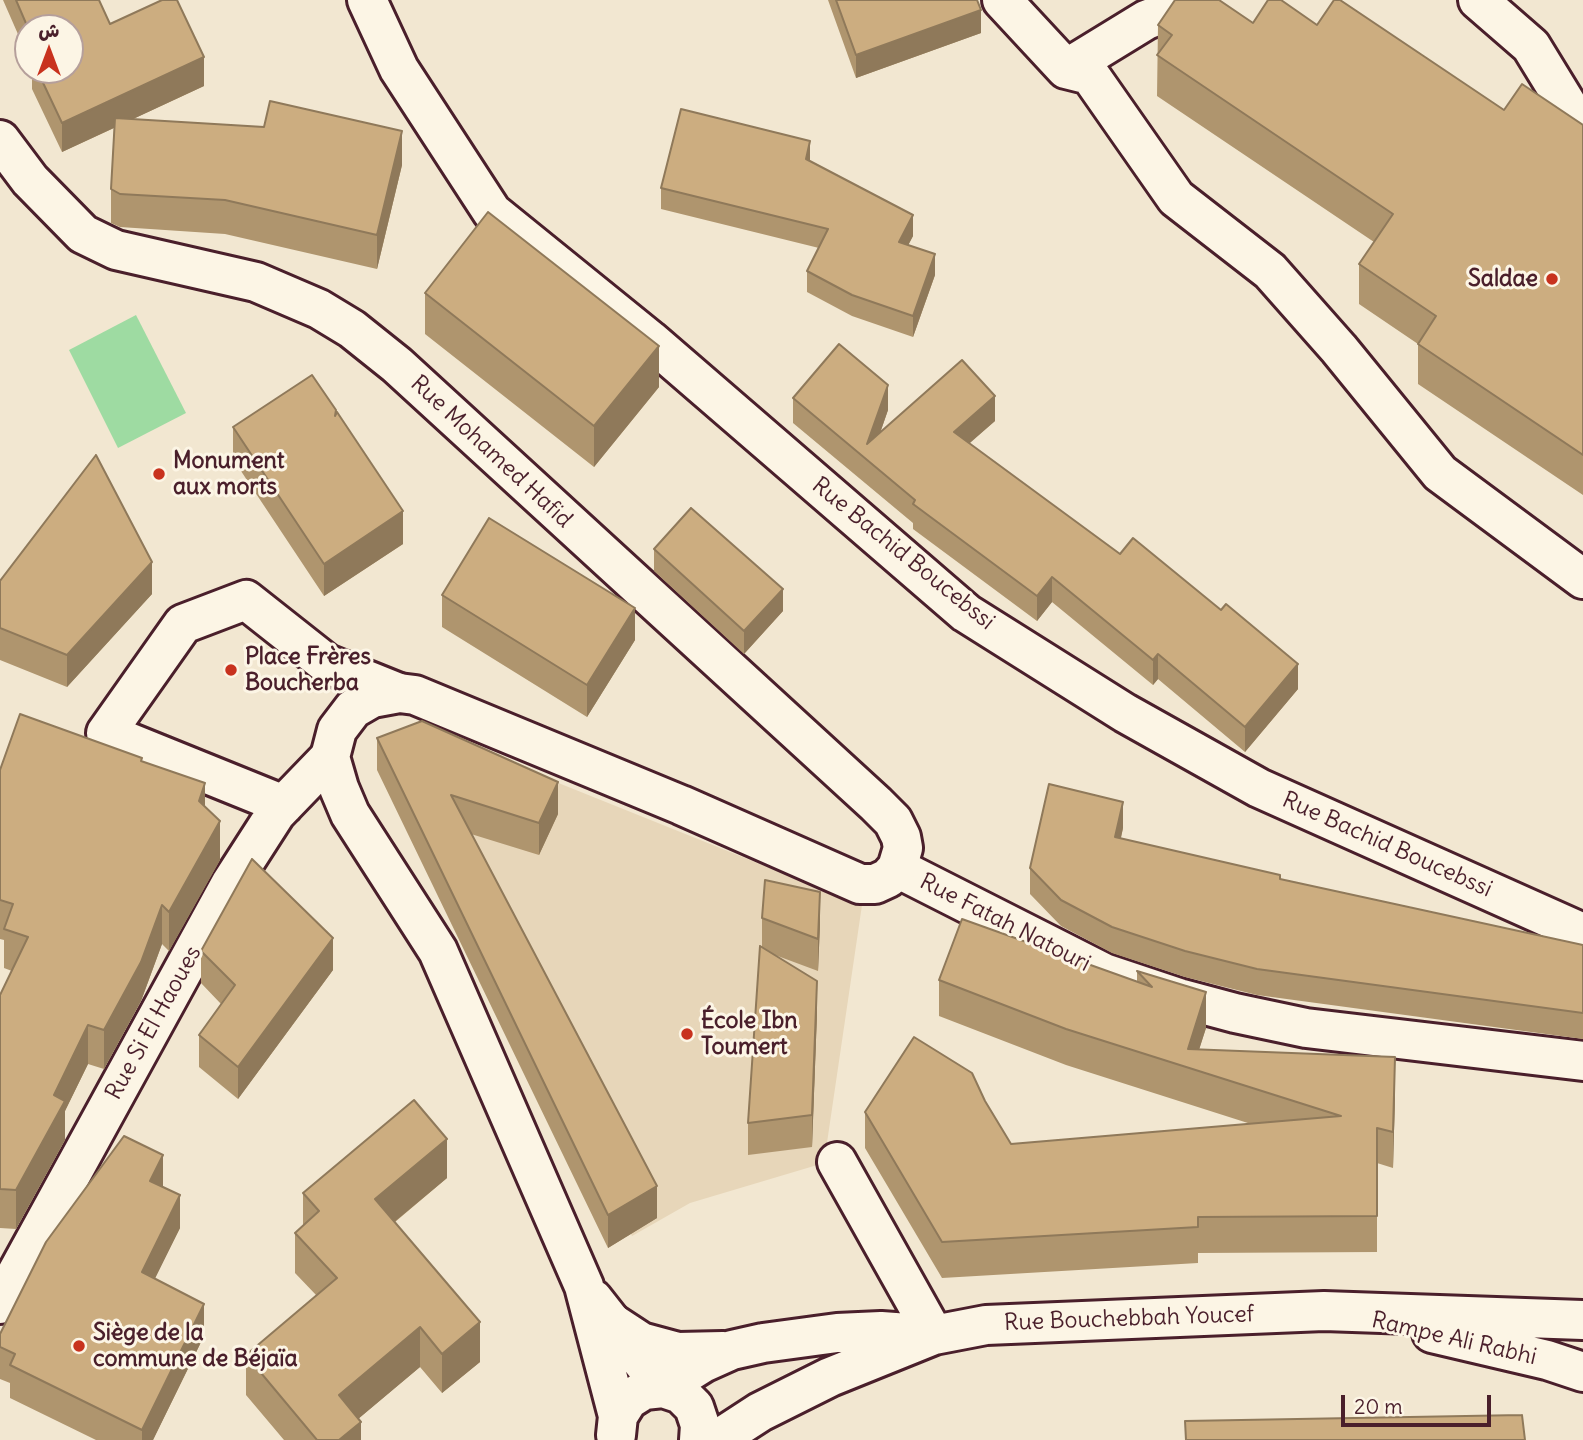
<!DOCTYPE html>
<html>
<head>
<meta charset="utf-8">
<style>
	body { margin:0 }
	#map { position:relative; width:1583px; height:1440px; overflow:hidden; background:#f2e7d1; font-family:Delius,"Playpen Sans Arabic",sans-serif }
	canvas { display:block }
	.north { position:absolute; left:14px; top:14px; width:70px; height:70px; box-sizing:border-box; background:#fcf5e5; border:2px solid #b59f9b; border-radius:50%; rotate:0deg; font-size:19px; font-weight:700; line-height:28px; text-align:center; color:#4a1f2b }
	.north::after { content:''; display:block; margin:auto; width:24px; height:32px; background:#c8321e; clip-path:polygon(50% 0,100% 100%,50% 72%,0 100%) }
	.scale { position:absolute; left:1341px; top:1395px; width:150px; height:32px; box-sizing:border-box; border:4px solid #4a1f2b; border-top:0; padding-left:9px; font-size:21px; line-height:24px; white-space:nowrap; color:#4a1f2b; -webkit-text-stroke:5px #fcf5e5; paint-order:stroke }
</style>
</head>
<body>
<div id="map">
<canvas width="1583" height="1440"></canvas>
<div class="north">ش</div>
<div class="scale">20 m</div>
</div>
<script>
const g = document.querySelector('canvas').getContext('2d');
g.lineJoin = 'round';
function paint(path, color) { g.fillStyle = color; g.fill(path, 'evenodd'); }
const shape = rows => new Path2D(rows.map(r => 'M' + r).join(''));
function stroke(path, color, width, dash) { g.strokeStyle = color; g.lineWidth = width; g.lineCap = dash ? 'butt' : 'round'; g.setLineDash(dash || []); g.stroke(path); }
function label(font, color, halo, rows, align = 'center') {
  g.font = font + ' Delius,sans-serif'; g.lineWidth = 6; g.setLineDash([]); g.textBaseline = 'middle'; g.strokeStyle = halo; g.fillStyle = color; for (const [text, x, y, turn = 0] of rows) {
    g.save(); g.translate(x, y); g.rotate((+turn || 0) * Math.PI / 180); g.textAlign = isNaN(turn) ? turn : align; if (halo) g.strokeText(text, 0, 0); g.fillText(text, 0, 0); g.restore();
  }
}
const built = shape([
	[449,739,862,905,824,1163,690,1203,632,1236,396,763]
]);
const green = shape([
	[136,315,186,413,118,448,69,350]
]);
const minor = shape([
	[1002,0,1066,69,1146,20,1197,0],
	[1478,0,1531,46,1583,131],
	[1066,69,1090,75,1176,198,1270,271,1339,349,1440,473,1583,579],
	[284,805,106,733,183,624,246,600,327,664,399,693],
	[837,1162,934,1335],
	[0,1304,231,883,276,813,330,757],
	[612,1323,641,1342,678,1352,723,1351],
	[1432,1333,1547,1360,1583,1372],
	[663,1388,703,1363,732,1350,763,1343,837,1333,881,1331,922,1334],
	[717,1440,760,1412,830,1377,934,1335,986,1325,1324,1311,1583,1320]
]);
const tertiary = shape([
	[367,0,399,69,492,212,650,340,966,613,1125,713,1259,788,1583,933],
	[897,868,1104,973,1179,998,1235,1013,1306,1028,1583,1061]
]);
const secondary = shape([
	[0,140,30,180,83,234,116,250,256,282,319,309,352,329,397,365,876,804,893,821,901,837,903,848,897,868,888,878,875,884,860,884,681,805,415,695,399,693,372,698,353,709,337,730,330,757,339,788,350,814,438,951,584,1286,618,1416],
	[593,1299,663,1388],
	[616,1435,618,1416,628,1400,644,1390,663,1388,681,1394,694,1407,700,1425,699,1440]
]);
const wall = shape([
	[3,0,99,0,110,24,204,86,133,119,402,165,377,269,225,234,120,227,111,223,111,189,114,128,62,152,32,89,32,70,70,70,28,28,28,57],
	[828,0,977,0,981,33,856,78],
	[1253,23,1317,25,1504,110,1583,125,1583,495,1418,384,1418,344,1359,304,1359,264,1374,242,1157,96,1158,25],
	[810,161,913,236,908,245,935,275,913,337,852,316,807,292,807,271,819,248,661,209,661,188],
	[425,293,659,387,594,467,425,334],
	[793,398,888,410,880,433,995,421,969,443,1298,689,1245,752,1158,679,1153,685,1052,602,1037,621,913,529,913,523,793,423],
	[336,414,403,544,324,596,233,459,233,427],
	[654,549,783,611,744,654,654,571],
	[0,581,152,594,67,687,0,660],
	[442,595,635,640,587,717,442,627],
	[377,738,558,814,539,855,471,834,657,1218,608,1248,377,770],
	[142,761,205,806,220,860,169,951,162,944,141,1001,104,1069,88,1064,65,1111,65,1140,16,1229,0,1228,0,995,12,971,4,968,4,940,0,939,0,770],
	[1123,828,1121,838,1280,879,1583,945,1583,1039,1257,995,1185,977,1112,953,1061,926,1030,894,1030,868],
	[762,918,820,924,818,971,775,955,817,1013,812,1147,748,1155,748,1123,762,947],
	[201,951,333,970,238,1099,199,1067,199,1035,221,1004,201,983],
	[1137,971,1206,1028,1199,1049,1395,1093,1393,1168,1377,1163,1377,1252,1198,1253,1198,1263,942,1278,865,1148,865,1112,985,1101,1011,1144,1251,1124,1066,1065,939,1016,939,980,1137,982],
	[447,1178,395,1222,480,1362,442,1393,420,1367,358,1419,361,1440,284,1440,246,1395,246,1355,317,1296,295,1273,295,1233,303,1225,303,1193],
	[163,1187,180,1228,154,1279,204,1336,153,1440,96,1440,10,1398,10,1383,0,1379,0,1334]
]);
const shadedWall = shape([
	[981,10,981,33,856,78,856,55],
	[204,57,204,86,62,152,62,123],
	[402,131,402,165,377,269,377,235],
	[810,141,810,162,806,159],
	[913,215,913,236,899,263,899,242],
	[935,254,935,275,913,337,913,316],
	[659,346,659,387,594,467,594,426],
	[888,385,888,410,870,462,867,444],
	[995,396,995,421,954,457,954,432],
	[403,511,403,544,324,596,324,564],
	[152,562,152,594,67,687,67,655],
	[1052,577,1052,602,1037,621,1037,596],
	[783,589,783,611,744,654,744,631],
	[635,608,635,640,587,717,587,685],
	[1158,654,1158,679,1153,685,1153,660],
	[1298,664,1298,689,1245,752,1245,727],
	[558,782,558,814,539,855,539,823],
	[205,783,205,823,199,801],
	[1123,802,1123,828,1115,863,1115,837],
	[220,821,220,860,169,951,169,912],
	[820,892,820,924,818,971,818,939],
	[162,905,162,944,141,1001,104,1069,104,1030],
	[333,938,333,970,238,1099,238,1067],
	[817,981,817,1013,812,1147,812,1115],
	[1206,992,1206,1028,1193,1069,1188,1049],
	[88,1025,88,1064,65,1111,65,1140,16,1229,16,1190,54,1095],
	[1395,1057,1395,1093,1393,1168,1393,1132],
	[447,1139,447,1178,375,1238,375,1199],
	[163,1155,163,1188,150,1181],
	[657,1186,657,1218,608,1248,608,1215],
	[180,1195,180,1228,142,1305,142,1272],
	[204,1304,204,1336,153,1440,142,1440,142,1430],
	[480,1322,480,1362,442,1393,442,1354],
	[420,1327,420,1367,339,1435,339,1395],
	[361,1422,361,1440,339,1440]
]);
const building = shape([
	[16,0,99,0,110,24,162,0,177,0,204,57,62,123,37,70,70,70,70,28,28,28,16,0],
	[836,0,977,0,981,10,856,55,836,0],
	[1175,0,1219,0,1253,23,1268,0,1281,0,1317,25,1334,0,1340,0,1504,110,1522,84,1583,125,1583,455,1418,344,1436,316,1359,264,1393,214,1157,55,1172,35,1158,25,1175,0],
	[270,101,402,131,377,235,225,200,120,194,111,189,115,118,264,127,270,101],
	[681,109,810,141,806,159,913,215,899,242,935,254,913,316,852,295,807,271,828,229,661,188,681,109],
	[488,212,659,346,594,426,425,293,488,212],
	[839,344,888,385,867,444,962,360,995,396,954,432,1120,554,1133,538,1221,610,1226,604,1298,664,1245,727,1158,654,1153,660,1052,577,1037,596,913,504,915,500,793,398,839,344],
	[312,375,336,410,335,416,337,412,403,511,324,564,233,427,312,375],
	[96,455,152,562,67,655,0,628,0,581,96,455],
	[691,508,783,589,744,631,654,549,691,508],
	[489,518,635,608,587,685,442,595,489,518],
	[20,714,142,758,141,761,205,783,199,801,220,821,169,912,162,905,141,962,104,1030,88,1025,54,1095,65,1101,16,1190,0,1189,0,995,28,937,4,929,13,904,0,900,0,770,20,714],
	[422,721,558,782,539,823,451,795,657,1186,608,1215,377,738,422,721],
	[1049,784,1123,802,1115,837,1280,875,1280,879,1583,945,1583,1013,1257,969,1185,951,1112,927,1061,900,1030,868,1049,784],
	[252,859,333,938,238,1067,199,1035,235,985,201,951,252,859],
	[765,880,820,892,818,939,762,918,765,880],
	[962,919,1152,987,1137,971,1206,992,1188,1049,1395,1057,1393,1132,1377,1128,1377,1216,1198,1217,1198,1227,942,1242,865,1112,914,1037,972,1073,985,1101,1011,1144,1341,1116,1066,1029,939,980,962,919],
	[760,946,817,981,812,1115,748,1123,760,946],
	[414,1100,447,1139,375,1199,480,1322,442,1354,420,1327,339,1395,361,1422,339,1440,317,1440,246,1355,337,1278,295,1233,319,1211,303,1193,414,1100],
	[124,1136,163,1155,150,1181,180,1195,142,1272,204,1304,142,1430,10,1365,15,1354,0,1347,0,1334,46,1242,124,1136],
	[1522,1415,1525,1440,1186,1440,1185,1421,1522,1415]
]);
const markers = [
	[1552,279,7,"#c8321e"],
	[159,474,7,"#c8321e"],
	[231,670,7,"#c8321e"],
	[687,1034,7,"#c8321e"],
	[79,1346,7,"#c8321e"]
];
const poiNames = [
	["Saldae",1538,279,"right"],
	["Monument",173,461],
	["aux morts",173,487],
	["Place Frères",245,657],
	["Boucherba",245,683],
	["École Ibn",701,1021],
	["Toumert",701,1047],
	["Siège de la",93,1333],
	["commune de Béjaïa",93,1359]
];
const streetNames = [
	["Rue Mohamed Hafid",491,452,43],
	["Rue Bachid Boucebssi",903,554,39],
	["Rue Bachid Boucebssi",1387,845,24],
	["Rue Fatah Natouri",1005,923,27],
	["Rue Si El Haoues",154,1023,-61],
	["Rue Bouchebbah Youcef",1129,1319,-2],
	["Rampe Ali Rabhi",1454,1339,13]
];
paint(built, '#e7d6b9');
paint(green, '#9edba2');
stroke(minor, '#4a1f2b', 44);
stroke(tertiary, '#4a1f2b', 44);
stroke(secondary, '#4a1f2b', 44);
stroke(minor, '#fcf5e5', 38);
stroke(tertiary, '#fcf5e5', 38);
stroke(secondary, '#fcf5e5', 38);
paint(wall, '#af956e');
paint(shadedWall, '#8f795a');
paint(building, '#ccad80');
stroke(building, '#8f795a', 2);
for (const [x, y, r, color] of markers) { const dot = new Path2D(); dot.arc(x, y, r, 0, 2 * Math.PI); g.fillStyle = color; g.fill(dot); stroke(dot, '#fcf5e5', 2.5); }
label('bold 23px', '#4a1f2b', '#fcf5e5', poiNames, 'left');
label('23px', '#4a1f2b', '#fcf5e5', streetNames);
</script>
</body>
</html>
